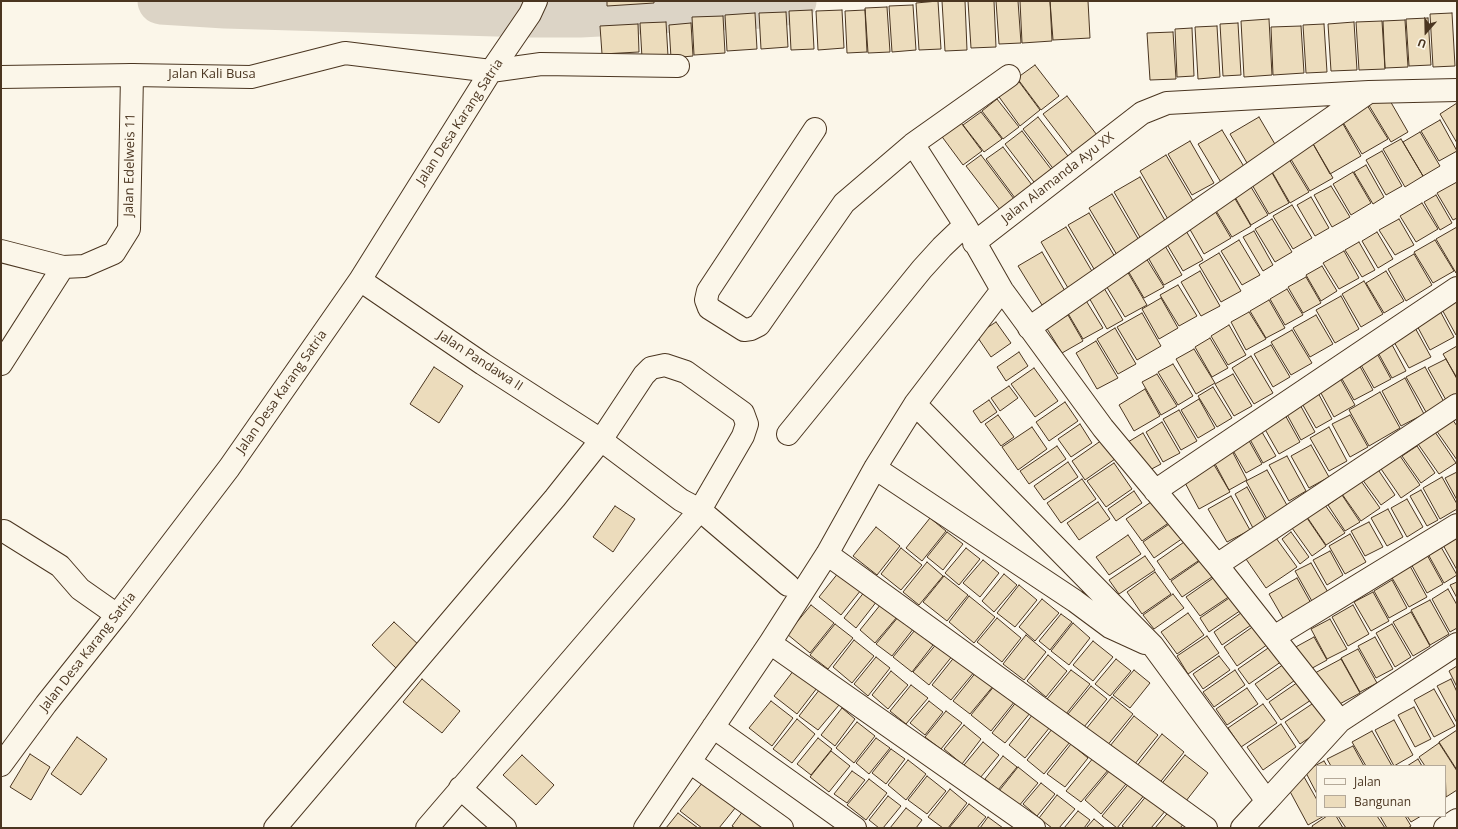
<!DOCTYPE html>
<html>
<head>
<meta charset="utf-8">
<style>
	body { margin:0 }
	#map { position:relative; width:1458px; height:829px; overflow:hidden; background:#fbf6e9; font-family:"Open Sans",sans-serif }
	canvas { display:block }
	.frame { position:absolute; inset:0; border:2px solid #4a3520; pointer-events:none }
	.legend { position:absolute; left:1316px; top:765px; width:130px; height:52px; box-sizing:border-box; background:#fbf6e9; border:1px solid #b4a999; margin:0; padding:5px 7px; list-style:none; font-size:12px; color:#4a3520 }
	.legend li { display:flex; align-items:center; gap:8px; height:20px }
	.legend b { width:20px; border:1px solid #b4a999 }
	.north { position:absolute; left:1406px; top:12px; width:40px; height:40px; -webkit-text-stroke:3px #fbf6e9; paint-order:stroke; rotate:200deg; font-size:11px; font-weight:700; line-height:16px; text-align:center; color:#4a3520 }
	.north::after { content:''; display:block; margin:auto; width:14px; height:18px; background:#4a3520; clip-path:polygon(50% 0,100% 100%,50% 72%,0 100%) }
</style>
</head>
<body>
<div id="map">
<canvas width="1458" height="829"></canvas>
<div class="frame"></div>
<ul class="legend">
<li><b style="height:5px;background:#fbf6e9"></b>Jalan</li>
<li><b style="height:11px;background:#ecdcbc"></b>Bangunan</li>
</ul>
<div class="north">U</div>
</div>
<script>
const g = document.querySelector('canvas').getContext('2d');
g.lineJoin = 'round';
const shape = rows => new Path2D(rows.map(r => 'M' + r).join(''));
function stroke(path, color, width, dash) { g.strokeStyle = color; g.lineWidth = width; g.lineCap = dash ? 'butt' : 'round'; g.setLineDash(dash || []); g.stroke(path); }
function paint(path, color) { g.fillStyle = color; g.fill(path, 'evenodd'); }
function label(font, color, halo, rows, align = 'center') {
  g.font = font + ' "Open Sans",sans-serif'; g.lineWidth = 3; g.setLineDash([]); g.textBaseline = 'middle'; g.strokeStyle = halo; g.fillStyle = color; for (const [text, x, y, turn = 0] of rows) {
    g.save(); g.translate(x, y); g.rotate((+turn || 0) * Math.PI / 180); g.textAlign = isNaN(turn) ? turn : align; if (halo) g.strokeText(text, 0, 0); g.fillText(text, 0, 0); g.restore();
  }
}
const river = shape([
	[161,1,225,5,530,14,580,14,716,7,763,5,793,1]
]);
const building = shape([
	[607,1,654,1,654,3,607,6,607,1],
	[938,1,941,49,919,50,916,3,938,1],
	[942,1,965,1,967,50,945,51,942,1],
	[968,1,994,1,996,47,971,48,968,1],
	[996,1,1018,1,1021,43,999,44,996,1],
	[1020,1,1050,1,1052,41,1022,43,1020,1],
	[1050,1,1088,1,1090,38,1053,40,1050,1],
	[913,5,916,50,892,52,889,6,913,5],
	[887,7,890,52,868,53,865,8,887,7],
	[812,10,814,49,791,50,789,11,812,10],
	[842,10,844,48,818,50,816,11,842,10],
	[865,10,867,52,847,53,845,11,865,10],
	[786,12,788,47,761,49,759,13,786,12],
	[755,13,757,49,727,51,725,15,755,13],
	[1452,13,1455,66,1433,67,1430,14,1452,13],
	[723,16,725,53,694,55,692,17,723,16],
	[1428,18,1431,65,1409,66,1406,19,1428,18],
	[1269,19,1272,75,1244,77,1241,21,1269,19],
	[1405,20,1408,67,1385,68,1383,21,1405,20],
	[1382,21,1385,69,1359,70,1356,22,1382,21],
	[666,22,668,56,642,58,640,23,666,22],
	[1354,22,1357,70,1331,71,1328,24,1354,22],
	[691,23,693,56,671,58,669,25,691,23],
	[1238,23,1241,75,1223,76,1220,24,1238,23],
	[638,24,639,52,602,54,600,26,638,24],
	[1324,24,1327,72,1306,73,1303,25,1324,24],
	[1217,26,1220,77,1198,79,1195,27,1217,26],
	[1301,26,1304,73,1273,75,1271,27,1301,26],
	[1192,28,1194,76,1177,77,1175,29,1192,28],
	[1173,32,1176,79,1150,80,1147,33,1173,32],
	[1035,65,1059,96,1041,110,1017,78,1035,65],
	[1017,79,1040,110,1020,126,997,94,1017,79],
	[1385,92,1408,132,1391,142,1367,102,1385,92],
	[1067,96,1100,139,1076,157,1043,114,1067,96],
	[997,99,1019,127,1003,139,982,111,997,99],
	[1457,103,1457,143,1440,114,1457,103],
	[1367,105,1388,139,1362,154,1341,119,1367,105],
	[981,112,1002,139,984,152,963,125,981,112],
	[1038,117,1071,160,1055,171,1023,129,1038,117],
	[1259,117,1279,151,1250,168,1230,134,1259,117],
	[959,120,982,151,963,165,940,134,959,120],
	[1440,120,1457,151,1439,161,1421,131,1440,120],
	[1343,124,1361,156,1330,174,1312,142,1343,124],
	[1222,130,1246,170,1222,184,1198,144,1222,130],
	[1022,131,1054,173,1037,186,1005,144,1022,131],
	[1420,132,1440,166,1423,176,1403,142,1420,132],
	[1401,139,1423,176,1405,187,1383,149,1401,139],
	[1190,141,1214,183,1192,195,1168,154,1190,141],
	[1312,142,1333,178,1310,191,1289,156,1312,142],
	[1003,147,1032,185,1015,198,986,159,1003,147],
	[1382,151,1402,186,1386,195,1366,160,1382,151],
	[981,155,1014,199,1000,210,966,166,981,155],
	[1166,155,1196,206,1169,221,1140,171,1166,155],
	[1289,159,1309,192,1290,203,1271,170,1289,159],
	[1366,165,1384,197,1373,204,1354,172,1366,165],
	[1271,171,1289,203,1269,214,1251,183,1271,171],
	[1353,172,1371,203,1351,215,1333,184,1353,172],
	[1140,177,1167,224,1141,239,1114,192,1140,177],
	[1457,182,1457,218,1453,220,1437,193,1457,182],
	[1331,186,1350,217,1332,227,1314,195,1331,186],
	[1251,187,1268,215,1251,225,1235,197,1251,187],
	[1112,194,1140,242,1117,255,1089,208,1112,194],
	[1436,195,1452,223,1440,230,1424,202,1436,195],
	[1234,197,1251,226,1232,237,1215,209,1234,197],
	[1311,197,1329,228,1315,236,1297,205,1311,197],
	[1422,203,1438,229,1416,242,1400,216,1422,203],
	[1292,205,1312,238,1293,249,1273,216,1292,205],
	[1215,211,1231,238,1204,254,1188,226,1215,211],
	[1089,213,1115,257,1094,269,1068,225,1089,213],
	[1272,219,1292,252,1275,262,1255,229,1272,219],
	[1399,219,1414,245,1395,255,1379,230,1399,219],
	[1066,227,1093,273,1068,288,1041,242,1066,227],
	[1457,227,1457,272,1456,273,1436,239,1457,227],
	[1185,229,1203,260,1183,271,1165,241,1185,229],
	[1254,231,1273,265,1263,271,1243,237,1254,231],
	[1377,232,1393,259,1378,268,1362,241,1377,232],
	[1239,240,1260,275,1242,285,1221,251,1239,240],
	[1435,240,1454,271,1433,283,1414,252,1435,240],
	[1359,242,1375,270,1362,277,1345,250,1359,242],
	[1164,244,1182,275,1164,285,1146,254,1164,244],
	[1344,251,1359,278,1339,289,1323,263,1344,251],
	[1042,252,1065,291,1042,305,1018,266,1042,252],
	[1219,253,1241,291,1221,302,1199,265,1219,253],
	[1414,254,1432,285,1406,301,1388,269,1414,254],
	[1146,258,1164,287,1144,298,1127,269,1146,258],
	[1322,266,1337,291,1321,301,1306,275,1322,266],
	[1127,271,1147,305,1125,317,1105,284,1127,271],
	[1200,271,1220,306,1201,316,1181,282,1200,271],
	[1386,271,1404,301,1384,313,1366,283,1386,271],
	[1306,277,1321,303,1303,313,1288,287,1306,277],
	[1364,281,1383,314,1361,327,1342,294,1364,281],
	[1178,285,1197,316,1179,326,1160,295,1178,285],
	[1104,288,1123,320,1107,329,1088,296,1104,288],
	[1287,289,1303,315,1285,325,1270,299,1287,289],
	[1457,294,1457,334,1456,335,1439,304,1457,294],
	[1341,296,1359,329,1335,343,1316,310,1341,296],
	[1161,298,1178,328,1159,339,1142,309,1161,298],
	[1085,299,1103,328,1083,339,1066,310,1085,299],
	[1269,300,1285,328,1266,338,1250,311,1269,300],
	[1439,309,1454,337,1430,350,1415,322,1439,309],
	[1249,312,1266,339,1246,350,1231,322,1249,312],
	[1142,313,1161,346,1137,360,1117,327,1142,313],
	[1068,315,1083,341,1062,353,1046,327,1068,315],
	[1316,315,1333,344,1310,357,1293,328,1316,315],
	[996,322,1011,343,991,357,976,335,996,322],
	[1413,324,1431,357,1409,368,1390,335,1413,324],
	[1229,325,1246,355,1228,365,1211,336,1229,325],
	[1115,328,1136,364,1118,374,1097,339,1115,328],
	[1292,330,1312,363,1291,375,1271,342,1292,330],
	[1210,338,1228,368,1212,377,1195,347,1210,338],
	[1389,339,1406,371,1392,378,1375,347,1389,339],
	[1096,341,1118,378,1097,389,1076,353,1096,341],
	[1271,345,1290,377,1273,387,1254,354,1271,345],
	[1457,346,1457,378,1443,354,1457,346],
	[1374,348,1391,379,1374,388,1357,358,1374,348],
	[1194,349,1215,383,1196,394,1176,359,1194,349],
	[1019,352,1028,366,1006,381,997,367,1019,352],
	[1251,356,1273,393,1254,404,1232,368,1251,356],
	[1446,359,1457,379,1457,394,1446,400,1428,368,1446,359],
	[1357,361,1373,390,1354,400,1338,372,1357,361],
	[1173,364,1193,396,1178,405,1158,372,1173,364],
	[434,367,463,386,439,423,410,404,434,367],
	[1425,367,1444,402,1426,412,1406,377,1425,367],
	[1034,368,1058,401,1035,417,1011,384,1034,368],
	[1337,373,1355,405,1334,417,1316,384,1337,373],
	[1157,374,1177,406,1161,415,1142,382,1157,374],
	[1233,374,1252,406,1234,416,1215,384,1233,374],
	[1405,378,1424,414,1401,426,1382,391,1405,378],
	[1009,386,1018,398,1000,411,991,398,1009,386],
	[1213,387,1232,418,1217,427,1198,396,1213,387],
	[1145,389,1160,416,1134,431,1119,405,1145,389],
	[1317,391,1332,419,1316,428,1300,400,1317,391],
	[1380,392,1400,428,1369,446,1349,410,1380,392],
	[1199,399,1215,428,1198,438,1181,410,1199,399],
	[989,400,997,412,981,423,973,411,989,400],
	[1298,401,1315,432,1301,440,1284,409,1298,401],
	[1065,402,1078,421,1049,441,1036,422,1065,402],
	[1179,410,1197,441,1181,450,1163,419,1179,410],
	[1284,413,1300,442,1279,454,1262,424,1284,413],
	[998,415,1014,437,1001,446,985,424,998,415],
	[1350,415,1368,447,1350,457,1332,424,1350,415],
	[1452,419,1457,426,1457,460,1436,430,1452,419],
	[1162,422,1180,453,1163,462,1146,432,1162,422],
	[1080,424,1092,443,1071,457,1058,439,1080,424],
	[1032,427,1047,449,1018,470,1002,447,1032,427],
	[1259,427,1276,456,1263,463,1247,434,1259,427],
	[1329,427,1347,461,1329,471,1310,438,1329,427],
	[1435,432,1456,463,1439,474,1418,444,1435,432],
	[1143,433,1161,464,1146,472,1128,442,1143,433],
	[1248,439,1262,464,1246,473,1231,447,1248,439],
	[1102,440,1115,459,1085,480,1072,461,1102,440],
	[1311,445,1329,477,1309,488,1291,456,1311,445],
	[1057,446,1066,459,1029,484,1020,471,1057,446],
	[1417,446,1435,473,1421,483,1402,456,1417,446],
	[1231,449,1247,480,1229,490,1213,460,1231,449],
	[1398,453,1420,485,1401,498,1379,466,1398,453],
	[1287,456,1306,491,1289,501,1269,465,1287,456],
	[1068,462,1078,477,1044,500,1034,486,1068,462],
	[1114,463,1132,489,1106,507,1087,481,1114,463],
	[1213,463,1230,492,1199,509,1183,479,1213,463],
	[1377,468,1395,495,1381,505,1362,479,1377,468],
	[1267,470,1288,507,1267,519,1246,481,1267,470],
	[1457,472,1457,500,1445,478,1457,472],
	[1442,477,1457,504,1457,509,1440,519,1423,488,1442,477],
	[1082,479,1096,499,1061,523,1047,503,1082,479],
	[1361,481,1380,508,1361,521,1342,494,1361,481],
	[1247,487,1266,521,1253,528,1235,494,1247,487],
	[1421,490,1438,520,1427,526,1410,496,1421,490],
	[1134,491,1142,503,1116,521,1108,509,1134,491],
	[1342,495,1360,522,1345,531,1328,505,1342,495],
	[1231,496,1250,530,1227,542,1208,509,1231,496],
	[1407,499,1423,527,1407,537,1391,508,1407,499],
	[1154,500,1170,522,1142,541,1126,519,1154,500],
	[1098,502,1110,519,1079,540,1067,523,1098,502],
	[1325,505,1345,533,1326,545,1307,517,1325,505],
	[615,506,635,519,613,552,593,537,615,506],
	[1388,509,1403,537,1387,546,1371,518,1388,509],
	[930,518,946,531,922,561,906,548,930,518],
	[1307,518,1326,546,1312,556,1292,528,1307,518],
	[1175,520,1186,536,1154,558,1143,542,1175,520],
	[1369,522,1383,547,1365,556,1351,531,1369,522],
	[876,527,900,546,877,575,853,556,876,527],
	[947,532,963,544,943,570,927,557,947,532],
	[1291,532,1309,557,1300,564,1282,539,1291,532],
	[1350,534,1366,562,1345,574,1329,546,1350,534],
	[1128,535,1141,554,1109,575,1096,557,1128,535],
	[1457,537,1457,570,1443,545,1457,537],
	[1276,538,1297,567,1266,588,1246,559,1276,538],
	[1187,540,1201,559,1170,580,1157,561,1187,540],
	[1441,547,1457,575,1444,583,1428,554,1441,547],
	[901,548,922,565,901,590,881,574,901,548],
	[966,548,980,559,959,585,945,573,966,548],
	[1330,551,1343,575,1327,585,1313,560,1330,551],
	[1426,553,1443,584,1427,593,1410,562,1426,553],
	[1145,556,1155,570,1119,594,1109,580,1145,556],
	[1207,556,1218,573,1182,597,1171,581,1207,556],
	[983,560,999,573,980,597,963,583,983,560],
	[927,562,943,576,919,605,903,592,927,562],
	[1311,563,1329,594,1313,603,1295,571,1311,563],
	[1410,566,1427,597,1409,607,1391,576,1410,566],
	[839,572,861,590,841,615,819,597,839,572],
	[1155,572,1171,594,1142,614,1127,592,1155,572],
	[1004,574,1017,585,994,612,982,601,1004,574],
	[1219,574,1233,594,1200,616,1186,597,1219,574],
	[944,576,968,595,947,621,923,602,944,576],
	[1297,578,1312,605,1284,620,1269,594,1297,578],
	[1392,580,1407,608,1389,618,1374,591,1392,580],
	[1457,582,1457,598,1450,585,1457,582],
	[1019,585,1037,600,1015,627,997,613,1019,585],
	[1448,589,1457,605,1457,628,1450,632,1432,599,1448,589],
	[865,591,877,601,856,628,844,618,865,591],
	[1238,592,1247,606,1209,632,1200,618,1238,592],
	[1373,592,1389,621,1371,631,1354,602,1373,592],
	[1173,594,1184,608,1154,629,1143,615,1173,594],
	[969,596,995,617,974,643,949,622,969,596],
	[1042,599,1059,613,1035,641,1019,627,1042,599],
	[1430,600,1449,634,1430,645,1411,610,1430,600],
	[881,604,897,617,875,643,860,630,881,604],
	[811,605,834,623,810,653,787,634,811,605],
	[1353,605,1369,634,1348,646,1332,617,1353,605],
	[1248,608,1257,621,1222,645,1214,632,1248,608],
	[1411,612,1430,646,1413,656,1393,622,1411,612],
	[1188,613,1204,635,1177,654,1161,632,1188,613],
	[1061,614,1072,622,1050,650,1039,641,1061,614],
	[899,616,914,628,892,656,876,644,899,616],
	[997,618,1021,638,1002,662,977,642,997,618],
	[1330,619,1347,649,1327,659,1311,629,1330,619],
	[394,622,420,646,397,669,372,645,394,622],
	[1073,623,1090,638,1069,665,1051,651,1073,623],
	[1258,623,1271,642,1237,666,1224,647,1258,623],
	[835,624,853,638,828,669,810,655,835,624],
	[1392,624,1411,657,1395,667,1376,633,1392,624],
	[915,630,933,645,912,672,893,657,915,630],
	[1026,635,1046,652,1024,680,1003,664,1026,635],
	[1207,636,1219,653,1188,674,1177,656,1207,636],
	[1314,637,1327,660,1305,672,1292,649,1314,637],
	[1375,637,1393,669,1376,678,1358,646,1375,637],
	[854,640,874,656,852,683,833,667,854,640],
	[1093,641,1113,657,1093,681,1073,665,1093,641],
	[938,642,953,655,929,685,913,672,938,642],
	[1274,644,1285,659,1249,684,1238,669,1274,644],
	[1358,649,1377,683,1360,692,1341,658,1358,649],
	[956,655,975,671,951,700,932,685,956,655],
	[1048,655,1067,671,1046,697,1027,681,1048,655],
	[1219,656,1230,670,1203,689,1193,674,1219,656],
	[876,657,890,668,868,696,854,684,876,657],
	[1116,659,1131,671,1110,696,1095,684,1116,659],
	[1341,659,1360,693,1334,707,1315,673,1341,659],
	[1287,662,1298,678,1267,700,1255,684,1287,662],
	[1457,666,1457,687,1449,671,1457,666],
	[794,670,817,688,797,714,774,696,794,670],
	[1071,670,1090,684,1066,714,1047,699,1071,670],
	[1134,670,1150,683,1130,708,1113,695,1134,670],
	[1235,670,1245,685,1214,707,1203,692,1235,670],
	[891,671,908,685,888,709,872,695,891,671],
	[977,671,994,685,970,714,953,701,977,671],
	[1304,678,1317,696,1281,720,1269,702,1304,678],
	[422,679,460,711,442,733,403,702,422,679],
	[1451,679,1457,692,1457,723,1437,686,1451,679],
	[911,685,928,698,906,724,890,711,911,685],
	[995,685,1015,701,991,731,971,715,995,685],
	[1091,686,1107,699,1084,727,1068,714,1091,686],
	[1247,688,1258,704,1227,725,1216,709,1247,688],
	[820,689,839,705,818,730,799,716,820,689],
	[1434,689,1455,726,1434,737,1414,700,1434,689],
	[1112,697,1133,714,1106,747,1086,729,1112,697],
	[1318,700,1333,722,1300,744,1285,722,1318,700],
	[771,701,793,718,772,746,749,728,771,701],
	[929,701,943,712,925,735,910,723,929,701],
	[1017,701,1031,712,1005,743,992,733,1017,701],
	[1263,704,1277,723,1241,747,1228,728,1263,704],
	[1414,707,1431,739,1415,747,1398,715,1414,707],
	[842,708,855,719,835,746,821,735,842,708],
	[946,711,962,723,941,749,925,737,946,711],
	[1033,714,1050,727,1025,758,1009,745,1033,714],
	[1134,716,1158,735,1134,765,1110,746,1134,716],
	[797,719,815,734,792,763,773,749,797,719],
	[1394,720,1413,755,1394,766,1375,730,1394,720],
	[857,722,875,736,854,763,836,748,857,722],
	[1281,724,1296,747,1263,770,1247,747,1281,724],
	[964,725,981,739,962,764,944,749,964,725],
	[1053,728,1070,742,1044,774,1027,760,1053,728],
	[1457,730,1457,770,1439,742,1457,730],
	[1372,731,1392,766,1366,766,1352,742,1372,731],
	[1162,734,1184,752,1158,785,1136,767,1162,734],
	[77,737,107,759,81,795,51,774,77,737],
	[818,738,832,749,811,775,797,764,818,738],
	[876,738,890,748,869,774,856,763,876,738],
	[983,742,999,755,980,778,964,765,983,742],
	[1439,743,1457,771,1457,790,1446,797,1445,766,1425,766,1419,757,1439,743],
	[1071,744,1088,758,1065,787,1047,774,1071,744],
	[1353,746,1364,766,1331,766,1327,759,1353,746],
	[891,749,905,759,886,784,872,773,891,749],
	[831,751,850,766,829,792,810,777,831,751],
	[30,754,50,767,31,800,10,787,30,754],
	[522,755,554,785,536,805,503,775,522,755],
	[1185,755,1208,773,1182,806,1159,787,1185,755],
	[1003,756,1017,767,998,790,985,779,1003,756],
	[1094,757,1109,769,1081,802,1066,791,1094,757],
	[1418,759,1422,766,1407,766,1418,759],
	[908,760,926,774,906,800,888,785,908,760],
	[1324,761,1327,766,1317,766,1317,794,1305,771,1324,761],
	[1018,767,1038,783,1018,807,999,791,1018,767],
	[1110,770,1126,784,1101,814,1085,800,1110,770],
	[852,771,865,780,847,803,834,794,852,771],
	[1303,775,1317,800,1317,816,1324,816,1308,825,1286,784,1303,775],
	[927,776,946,791,927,814,908,800,927,776],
	[869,779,887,793,866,820,847,805,869,779],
	[1131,781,1146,793,1117,828,1102,816,1131,781],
	[703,782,736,807,719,828,702,828,680,811,703,782],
	[1041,783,1055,794,1037,816,1023,804,1041,783],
	[950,789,967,803,948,828,943,828,928,817,950,789],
	[1057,795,1075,809,1059,828,1052,828,1039,818,1057,795],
	[1147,795,1166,810,1151,828,1125,828,1122,826,1147,795],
	[888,796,901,806,883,828,879,828,869,820,888,796],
	[969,804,986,817,977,828,949,828,969,804],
	[746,807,775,828,735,828,732,826,746,807],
	[906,808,922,820,916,828,890,828,906,808],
	[1171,809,1186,821,1180,828,1155,828,1171,809],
	[1078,811,1090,820,1084,828,1064,828,1078,811],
	[678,813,698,828,666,828,678,813],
	[1327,816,1336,816,1343,828,1313,828,1312,826,1327,816],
	[1338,816,1377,816,1385,828,1346,828,1338,816],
	[1380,816,1405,816,1411,826,1408,828,1387,828,1380,816],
	[1407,816,1421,816,1411,822,1407,816],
	[988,817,1003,828,980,828,988,817],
	[1094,819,1105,828,1086,828,1094,819]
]);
const minor = shape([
	[815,129,708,291,706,300,709,308,744,330,751,329,759,325,844,203,913,144,1009,76],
	[913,144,965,225,1002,290,1103,428,1217,565,1340,721],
	[974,243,1142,113,1167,103,1369,92,1457,90],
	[1,251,63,267,84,266,114,253,129,229,132,75],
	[360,280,483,364,601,440,681,500,700,510,788,585],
	[1029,328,1369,92],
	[1,364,63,267],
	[915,404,1153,646,1267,801,1242,828],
	[788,434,922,269,942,247,965,225],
	[875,468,1075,601,1110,627,1145,643],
	[1155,491,1457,288],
	[4,531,60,566,80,589,117,615],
	[827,554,1206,828],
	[1217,565,1457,405],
	[1274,637,1457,525],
	[770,643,1034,828],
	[713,727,855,828],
	[690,762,782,828],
	[1,765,46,704,117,615,229,468,360,280,491,71,541,64,678,66],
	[460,788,505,828],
	[1267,801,1340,721,1457,644],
	[275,828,555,498,601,440,644,375,651,368,665,365,686,372,743,413,747,424,743,436,700,510,427,828],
	[645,828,770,643,827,554,875,468,915,404,1002,290],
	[1445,828,1457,820]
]);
const tertiary = shape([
	[1,77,132,75,251,77,345,53,491,71,530,14,536,1]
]);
const streetNames = [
	["Jalan Kali Busa",212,74],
	["Jalan Desa Karang Satria",460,122,-57],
	["Jalan Edelweis 11",130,165,-89],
	["Jalan Alamanda Ayu XX",1058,178,-38],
	["Jalan Pandawa II",480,361,33],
	["Jalan Desa Karang Satria",282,392,-55],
	["Jalan Desa Karang Satria",88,652,-52]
];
stroke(river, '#dcd4c6', 47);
paint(building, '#ecdcbc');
stroke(building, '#4a3520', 1);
stroke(minor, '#4a3520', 24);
stroke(tertiary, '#4a3520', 24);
stroke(minor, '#fbf6e9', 22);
stroke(tertiary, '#fbf6e9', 22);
label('13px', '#4a3520', '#fbf6e9', streetNames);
</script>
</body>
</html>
